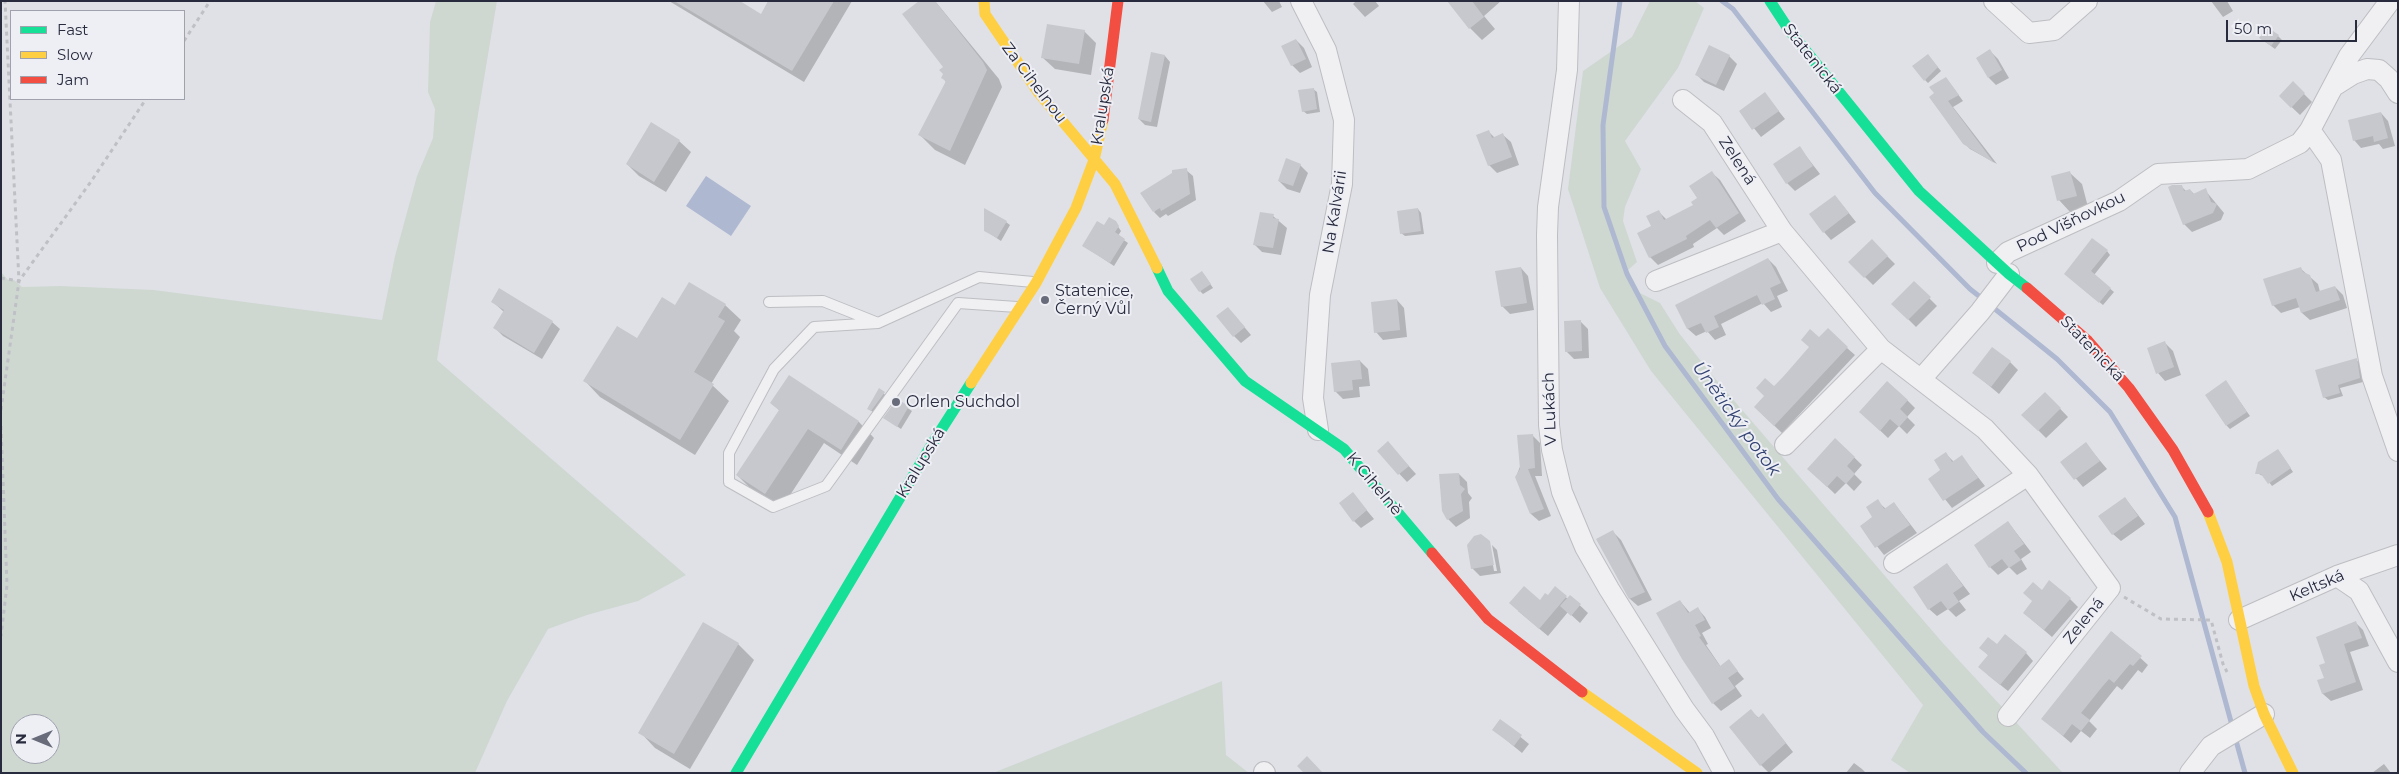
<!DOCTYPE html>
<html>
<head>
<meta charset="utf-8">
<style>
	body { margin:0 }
	#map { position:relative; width:2399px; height:774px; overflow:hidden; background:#e0e1e6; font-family:Montserrat,sans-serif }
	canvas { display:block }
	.frame { position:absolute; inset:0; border:2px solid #282b3e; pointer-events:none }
	.legend { position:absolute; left:10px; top:10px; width:175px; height:90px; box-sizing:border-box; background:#eeeff5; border:1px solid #9fa1ac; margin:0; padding:6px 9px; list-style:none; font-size:15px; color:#282b3e }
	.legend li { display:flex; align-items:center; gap:10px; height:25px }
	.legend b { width:25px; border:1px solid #9fa1ac }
	.north { position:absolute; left:10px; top:714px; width:50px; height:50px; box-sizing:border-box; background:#eeeff5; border:1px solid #9fa1ac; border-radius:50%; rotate:270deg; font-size:14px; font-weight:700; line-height:20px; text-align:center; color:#282b3e }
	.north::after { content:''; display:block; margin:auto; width:18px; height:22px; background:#686b79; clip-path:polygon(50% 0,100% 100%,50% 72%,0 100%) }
	.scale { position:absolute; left:2226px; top:20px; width:131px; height:22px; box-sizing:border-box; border:2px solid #282b3e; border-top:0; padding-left:6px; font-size:15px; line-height:18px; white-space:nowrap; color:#282b3e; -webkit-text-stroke:4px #eeeff5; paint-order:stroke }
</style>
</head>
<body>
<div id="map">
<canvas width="2399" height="774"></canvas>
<div class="frame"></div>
<ul class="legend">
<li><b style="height:6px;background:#16e098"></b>Fast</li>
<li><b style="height:6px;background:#ffcf43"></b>Slow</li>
<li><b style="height:6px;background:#f24e42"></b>Jam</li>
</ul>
<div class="north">N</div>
<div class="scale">50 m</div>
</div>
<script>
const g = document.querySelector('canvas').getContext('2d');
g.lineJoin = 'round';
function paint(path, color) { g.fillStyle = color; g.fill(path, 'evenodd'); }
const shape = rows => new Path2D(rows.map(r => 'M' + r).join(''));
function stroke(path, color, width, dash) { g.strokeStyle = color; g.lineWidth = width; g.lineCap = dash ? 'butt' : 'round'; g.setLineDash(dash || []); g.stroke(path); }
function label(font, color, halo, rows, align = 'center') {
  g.font = font + ' Montserrat,sans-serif'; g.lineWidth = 4; g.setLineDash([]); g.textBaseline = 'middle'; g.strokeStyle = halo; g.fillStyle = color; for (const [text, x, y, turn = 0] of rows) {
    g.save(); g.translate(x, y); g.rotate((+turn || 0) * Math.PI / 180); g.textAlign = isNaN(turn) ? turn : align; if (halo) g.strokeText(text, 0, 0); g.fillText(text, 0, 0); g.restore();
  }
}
const green = shape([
	[436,1,497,1,437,360,686,575,638,601,587,615,548,629,507,701,475,773,1,773,1,272,8,280,14,280,22,287,61,286,154,290,382,320,395,256,417,176,433,138,435,109,428,92,430,22],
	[20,724,50,724,50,754,20,754],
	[1650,1,1695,1,1704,8,1678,68,1625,141,1641,169,1625,207,1623,221,1637,262,1628,270,1640,293,1660,303,1679,333,1712,375,1942,642,2063,773,1910,773,1891,760,1923,705,1651,371,1600,288,1568,189,1583,71,1632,37],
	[1222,681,1226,755,1249,773,993,773]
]);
const water = shape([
	[706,176,751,206,731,236,686,206]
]);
const shadow = shape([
	[669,1,738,1,761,15,770,1,852,1,804,82],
	[935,1,999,79,1002,87,965,165,935,150,920,135,946,82,943,78,945,67],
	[1263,1,1279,1,1282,7,1272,12],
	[1356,1,1375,1,1379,6,1365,17,1353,4],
	[1456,1,1501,1,1484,16,1495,29,1482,40,1470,28],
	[2211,1,2227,1,2233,11,2223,17],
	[1084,31,1096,43,1091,75,1055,69,1043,58],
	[2278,36,2282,40,2275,49,2260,38],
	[1296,40,1304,48,1312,67,1300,73,1292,65],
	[1990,51,1998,59,2009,78,1996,85,1989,78],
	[1152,54,1165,56,1170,62,1157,127,1145,125,1139,119],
	[1729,56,1737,64,1724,91,1704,82,1696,74],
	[1931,59,1941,71,1928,83,1925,80],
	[1946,78,1963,101,1953,107,1997,164,1970,149,1964,143,1936,94],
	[2293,83,2312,102,2300,115,2280,96],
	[1313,89,1317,92,1320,112,1307,114,1303,111],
	[1765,94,1785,119,1761,137,1740,111],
	[2381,113,2388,121,2395,146,2383,149,2379,144,2361,148,2354,140],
	[1489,132,1495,138,1503,135,1511,142,1519,165,1497,173,1489,165],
	[679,141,691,152,666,192,639,176,627,164],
	[1800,148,1820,174,1795,191,1787,183],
	[1300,165,1308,173,1300,193,1287,189,1279,181],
	[1186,170,1193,176,1196,200,1168,216,1166,214,1160,218,1154,212],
	[1712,173,1720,180,1746,221,1724,235,1717,228,1693,244,1694,247,1658,265,1650,257,1658,211,1667,220,1695,206],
	[2070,173,2082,184,2088,207,2070,212,2059,200],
	[2181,186,2187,192,2190,190,2194,194,2205,190,2224,213,2221,220,2192,232,2184,224],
	[1835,196,1856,222,1831,240,1824,232],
	[1418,209,1421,213,1424,234,1405,236,1401,233],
	[1273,216,1287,228,1281,255,1262,252,1254,244],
	[1006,222,1010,225,1001,241,986,231],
	[1115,222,1121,231,1118,236,1128,243,1114,266,1084,246,1104,227],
	[1872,241,1895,264,1873,285,1850,262],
	[2107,251,2110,255,2094,275,2114,292,2103,305,2069,277],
	[1768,259,1776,267,1788,291,1777,296,1782,307,1771,312,1763,303,1721,324,1726,335,1715,340,1707,331,1696,336,1688,329,1677,306],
	[1521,268,1528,276,1534,310,1510,314,1502,306],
	[2301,269,2318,284,2320,292,2335,287,2343,295,2347,308,2310,320,2302,313,2300,307,2281,313,2273,305],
	[1205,276,1213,288,1203,294,1200,291],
	[1914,283,1937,306,1916,327,1893,304],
	[1397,300,1404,308,1407,337,1383,340,1376,332],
	[493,302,552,322,560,329,542,359,503,336,495,328,504,312],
	[725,305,741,320,734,331,740,337,711,384,729,401,695,455,600,397,585,381,676,307],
	[1235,316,1251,335,1241,343,1234,336],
	[1580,321,1588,329,1589,358,1574,359,1566,351],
	[1819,339,1847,348,1855,355,1782,433,1763,415,1774,387],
	[2165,343,2173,351,2181,375,2165,381,2158,373],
	[2356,360,2360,363,2363,382,2340,388,2343,396,2328,400,2324,397],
	[1360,361,1368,369,1370,386,1359,387,1360,397,1343,399,1335,391],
	[2010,362,2018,370,1999,394,1974,373],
	[789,376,859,422,874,438,857,465,824,443,781,509,753,491,737,475,780,411,771,403],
	[2226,382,2250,416,2230,429,2227,426],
	[879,390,888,397,875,414,868,408],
	[2045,393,2068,417,2046,438,2023,415],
	[1907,400,1915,408,1907,417,1915,425,1907,434,1899,426,1888,438,1869,420],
	[897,401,912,411,901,429,885,418],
	[1532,435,1540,443,1542,476,1535,476,1551,516,1539,521,1531,514,1516,477],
	[1835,439,1862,465,1854,474,1862,482,1854,491,1846,483,1835,494,1816,476],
	[2086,444,2107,469,2083,487,2062,462],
	[1378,451,1395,451,1416,474,1407,482],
	[1946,454,1954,462,1962,457,1985,486,1952,508,1929,479,1942,470],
	[2281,454,2293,472,2272,486,2265,477,2257,473],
	[1459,474,1467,482,1468,493,1472,498,1469,502,1470,518,1456,527,1448,519],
	[1353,494,1374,519,1361,528,1354,521],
	[2125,498,2145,524,2121,541,2113,534],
	[1877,501,1886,509,1894,503,1917,533,1884,555,1861,526,1874,517],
	[2008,522,2031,552,2021,559,2027,569,2017,575,2009,567,1998,575,1990,567],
	[1613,532,1621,540,1652,600,1638,606,1630,599,1598,540],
	[1489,542,1494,571,1497,571,1492,545,1497,550,1501,573,1480,576,1472,568],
	[1947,564,1970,594,1959,601,1966,610,1956,617,1948,609,1937,616,1929,609],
	[1555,588,1568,599,1570,596,1588,613,1580,623,1568,612,1548,636,1518,611,1548,597],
	[2042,592,2070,599,2078,607,2052,637,2024,613],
	[1680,601,1690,613,1698,609,1705,617,1711,628,1702,633,1708,644,1706,645,1721,667,1729,661,1744,679,1735,686,1742,696,1721,711,1713,703],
	[2355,622,2363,630,2369,646,2350,652,2363,690,2331,701,2323,694,2319,681,2325,678,2327,664],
	[704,624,738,644,754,660,690,769,655,748,640,732],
	[2112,632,2148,665,2142,673,2138,670,2122,690,2117,686,2089,721,2097,729,2090,738,2081,731,2071,743,2043,719],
	[1997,646,2026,653,2033,661,2008,691,1988,675,1989,656,1981,648],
	[1751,711,1759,718,1770,723,1793,752,1769,773,1761,765],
	[1501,721,1529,744,1522,753,1494,730],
	[1854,763,1862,769,1866,773,1846,773],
	[2384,764,2391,773,2372,773]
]);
const stream = shape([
	[1620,1,1603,125,1604,207,1627,274,1665,346,1778,499,1983,732,2026,773],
	[1722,1,1733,9,1875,193,1970,289,1984,300],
	[1990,305,2057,359,2110,412,2175,517,2233,729],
	[2235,737,2245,773]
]);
const building = shape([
	[674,1,740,1,761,14,768,1,834,1,792,71],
	[919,1,935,1,983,62,987,70,950,151,918,135,946,81,941,78,943,74,939,70,943,67,902,14],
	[1447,1,1472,1,1484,17,1469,29],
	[1047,24,1085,30,1079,64,1041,58],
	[2267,27,2279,35,2271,46,2259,38],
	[1296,39,1306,59,1291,66,1281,46],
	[1709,45,1730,55,1716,85,1695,75],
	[1990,49,2002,70,1988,78,1976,58],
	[1151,52,1165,55,1151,122,1138,119],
	[1928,54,1938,67,1924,81,1912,66],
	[1946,77,1959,95,1948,101,1994,163,1963,144,1929,97,1934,93,1929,87],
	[2293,81,2305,93,2291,108,2279,96],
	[1314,88,1317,109,1302,112,1298,90],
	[1765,92,1779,111,1752,130,1739,111],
	[2381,112,2388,138,2374,142,2373,136,2353,141,2348,120],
	[651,122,680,140,654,182,626,164],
	[1489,130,1492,138,1503,133,1512,157,1488,166,1476,135],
	[1800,146,1813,166,1786,184,1773,164],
	[1286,158,1301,164,1293,186,1278,181],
	[1187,168,1190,194,1161,211,1160,208,1153,212,1140,193,1172,173,1172,170],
	[1712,171,1739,213,1716,228,1710,220,1686,236,1687,239,1649,258,1637,233,1651,226,1646,216,1659,210,1664,220,1693,205,1691,202,1697,198,1689,186],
	[2070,171,2077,196,2057,201,2051,176],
	[2172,185,2182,185,2184,191,2190,189,2193,194,2206,188,2211,202,2217,204,2213,213,2183,225,2168,187],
	[1835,195,1849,213,1823,233,1809,214],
	[984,208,1007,221,997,238,984,231],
	[1418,208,1421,231,1400,234,1397,211],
	[1260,212,1274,214,1273,218,1279,219,1273,248,1253,245],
	[1109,217,1116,221,1119,226,1115,232,1125,239,1110,263,1082,246,1097,221,1104,225],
	[2092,238,2108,250,2091,271,2111,288,2099,303,2064,274],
	[1872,239,1888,256,1864,278,1848,262],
	[1768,258,1781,283,1770,288,1775,299,1762,305,1757,295,1714,316,1719,327,1706,333,1701,323,1687,329,1675,305],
	[1521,267,1527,303,1501,307,1495,271],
	[2301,267,2303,272,2310,275,2316,292,2335,286,2340,300,2301,313,2296,298,2272,306,2263,279],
	[1202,271,1211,284,1199,292,1190,279],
	[1914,281,1931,297,1908,320,1891,304],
	[689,282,726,304,718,317,725,321,694,372,714,384,680,440,583,381,617,326,637,338,662,297,675,305],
	[499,288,553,321,534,353,493,328,504,310,491,302],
	[1397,299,1400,330,1374,333,1371,302],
	[1228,307,1245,327,1233,337,1216,316],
	[1581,320,1582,351,1565,352,1564,321],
	[1828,328,1848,347,1774,426,1754,407,1764,396,1756,388,1765,378,1774,386,1783,377,1809,347,1801,340,1810,329,1819,337],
	[2165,341,2174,367,2156,374,2147,348],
	[1992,347,2011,361,1991,387,1972,373],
	[2357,358,2360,378,2338,385,2340,393,2323,398,2315,370],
	[1360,360,1362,379,1352,380,1353,390,1334,392,1331,363],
	[789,375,859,421,841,450,808,429,765,494,736,475,779,410,770,403],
	[2226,380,2247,412,2226,426,2205,395],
	[1887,381,1908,400,1900,409,1908,417,1899,427,1890,419,1880,431,1859,412],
	[879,388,885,392,871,411,867,409],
	[2045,392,2061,408,2038,431,2021,415],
	[897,399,909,406,897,427,883,418],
	[1533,434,1535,468,1528,469,1544,509,1530,514,1515,477,1520,469,1517,435],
	[1835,438,1855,457,1847,466,1855,474,1846,484,1837,476,1827,487,1807,469],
	[1388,441,1409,466,1398,475,1377,451],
	[2086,442,2100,461,2074,480,2060,462],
	[2278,449,2291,468,2268,484,2261,474,2255,474,2258,462],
	[1946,452,1952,462,1962,455,1978,478,1943,501,1928,479,1940,470,1934,460],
	[1459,473,1460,485,1465,489,1461,494,1463,511,1447,520,1442,511,1439,474],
	[1353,492,1367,510,1353,522,1339,503],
	[2125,497,2138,516,2112,535,2098,516],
	[1878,499,1884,509,1894,502,1910,525,1875,548,1860,526,1872,517,1866,507],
	[2008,521,2024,544,2014,551,2021,560,2009,568,2002,559,1989,568,1974,545],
	[1613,530,1645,592,1629,599,1596,539],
	[1481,534,1490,541,1494,565,1471,569,1467,545,1474,536],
	[1947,563,1963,586,1953,593,1959,602,1948,610,1941,601,1928,610,1913,587],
	[2049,580,2071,598,2044,630,2023,613,2032,601,2023,593,2033,582,2042,590],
	[1524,586,1540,600,1545,593,1548,595,1555,586,1567,596,1539,629,1509,603],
	[1570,595,1581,604,1571,616,1560,606],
	[1680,600,1688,613,1698,607,1705,620,1695,625,1701,636,1699,637,1720,666,1729,659,1738,671,1728,678,1735,688,1712,704,1682,659,1656,613],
	[2356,621,2362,638,2344,644,2356,682,2322,694,2317,680,2324,678,2319,665,2325,663,2316,637],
	[703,622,739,643,674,754,638,733],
	[2111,631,2142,656,2133,666,2130,664,2114,683,2109,679,2102,687,2081,713,2090,720,2081,731,2072,724,2063,736,2041,719],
	[2005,634,2027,652,2000,685,1978,667,1988,655,1979,648,1988,637,1997,644],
	[1751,709,1758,718,1763,713,1786,743,1760,766,1729,727],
	[1500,719,1522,735,1514,746,1492,730],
	[1307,756,1323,773,1304,773,1297,766]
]);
const path = shape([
	[184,41,210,1],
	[1,278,19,281,90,183,146,99],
	[1,410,19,281,5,1],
	[1,426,7,585,1,636],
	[2124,597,2161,619,2211,620,2223,664,2227,672]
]);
const lane = shape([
	[769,302,823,301,878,323,979,277,1033,282],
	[878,323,814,327,774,369,729,453,729,482,773,507,826,486,958,303,1017,307]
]);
const street = shape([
	[1301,1,1326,50,1344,120,1342,184,1320,295,1313,398,1318,430],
	[1569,1,1567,70,1548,207,1547,235,1549,425,1552,450,1562,492,1585,547,1609,589,1684,709,1704,736,1724,773],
	[1994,1,2029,33,2054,30,2087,1],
	[2334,86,2353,74,2367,69,2379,70,2389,79,2398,93],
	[1683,100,1712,123,1782,231,1881,349,1985,429,2028,475,2110,588,2008,716],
	[2310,130,2331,160,2372,376,2398,451],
	[1997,263,2008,252,2119,201,2158,174,2248,169,2300,143,2310,130,2349,56,2390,1],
	[1656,281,1782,231],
	[1922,378,1980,312,2009,274],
	[1785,445,1881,349],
	[1894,563,2028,475],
	[2337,576,2359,591,2398,662],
	[2239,620,2337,576,2398,555],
	[1264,772,1265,773],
	[2190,773,2211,746,2264,714]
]);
const fast = shape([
	[1770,1,1789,30,1919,191,2009,274,2027,288],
	[1157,268,1168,291,1245,381,1344,449,1432,553],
	[736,773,932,444,971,383]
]);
const slow = shape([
	[984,1,985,14,1038,92,1115,184,1157,268],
	[971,383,1036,283,1076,208,1094,160,1103,120],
	[2208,512,2227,562,2254,686,2264,714,2293,773],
	[1582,692,1697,773]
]);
const jam = shape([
	[1103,120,1118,1],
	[2027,288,2088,341,2129,388,2173,450,2208,512],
	[1432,553,1488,619,1582,692]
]);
const markers = [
	[1045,300,5,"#686b79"],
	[896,402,5,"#686b79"]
];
const streetNames = [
	["Statenická",1812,59,52],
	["Za Cihelnou",1034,83,53],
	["Kralupská",1103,106,-81],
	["Zelená",1737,161,57],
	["Na Kalvárii",1335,212,-81],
	["Pod Višňovkou",2071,222,-26],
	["Statenická",2092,349,46],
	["V Lukách",1550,409,-92],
	["Kralupská",921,463,-59],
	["K Cihelně",1374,484,50],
	["Keltská",2317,586,-23],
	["Zelená",2084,621,-51]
];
const poiNames = [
	["Statenice,",1055,291],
	["Černý Vůl",1055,309],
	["Orlen Suchdol",906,402]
];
const waterNames = [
	["Únětický potok",1736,419,54]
];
paint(green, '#ced8d1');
paint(water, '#aeb8d1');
paint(shadow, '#0003');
stroke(stream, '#aeb8d1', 5);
paint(building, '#c7c8ce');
stroke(lane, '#bdbec2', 12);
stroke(street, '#bdbec2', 22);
stroke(path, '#bfc0c6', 3, [4, 4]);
stroke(lane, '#f0f0f2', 10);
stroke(street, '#f0f0f2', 20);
stroke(fast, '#16e098', 11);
stroke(slow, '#ffcf43', 11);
stroke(jam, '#f24e42', 11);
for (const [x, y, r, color] of markers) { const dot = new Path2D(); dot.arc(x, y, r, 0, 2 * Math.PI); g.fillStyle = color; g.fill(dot); stroke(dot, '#eeeff5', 2); }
label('16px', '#282b3e', '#eeeff5', streetNames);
label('16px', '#282b3e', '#eeeff5', poiNames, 'left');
label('italic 18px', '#324272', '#eeeff5', waterNames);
</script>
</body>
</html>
